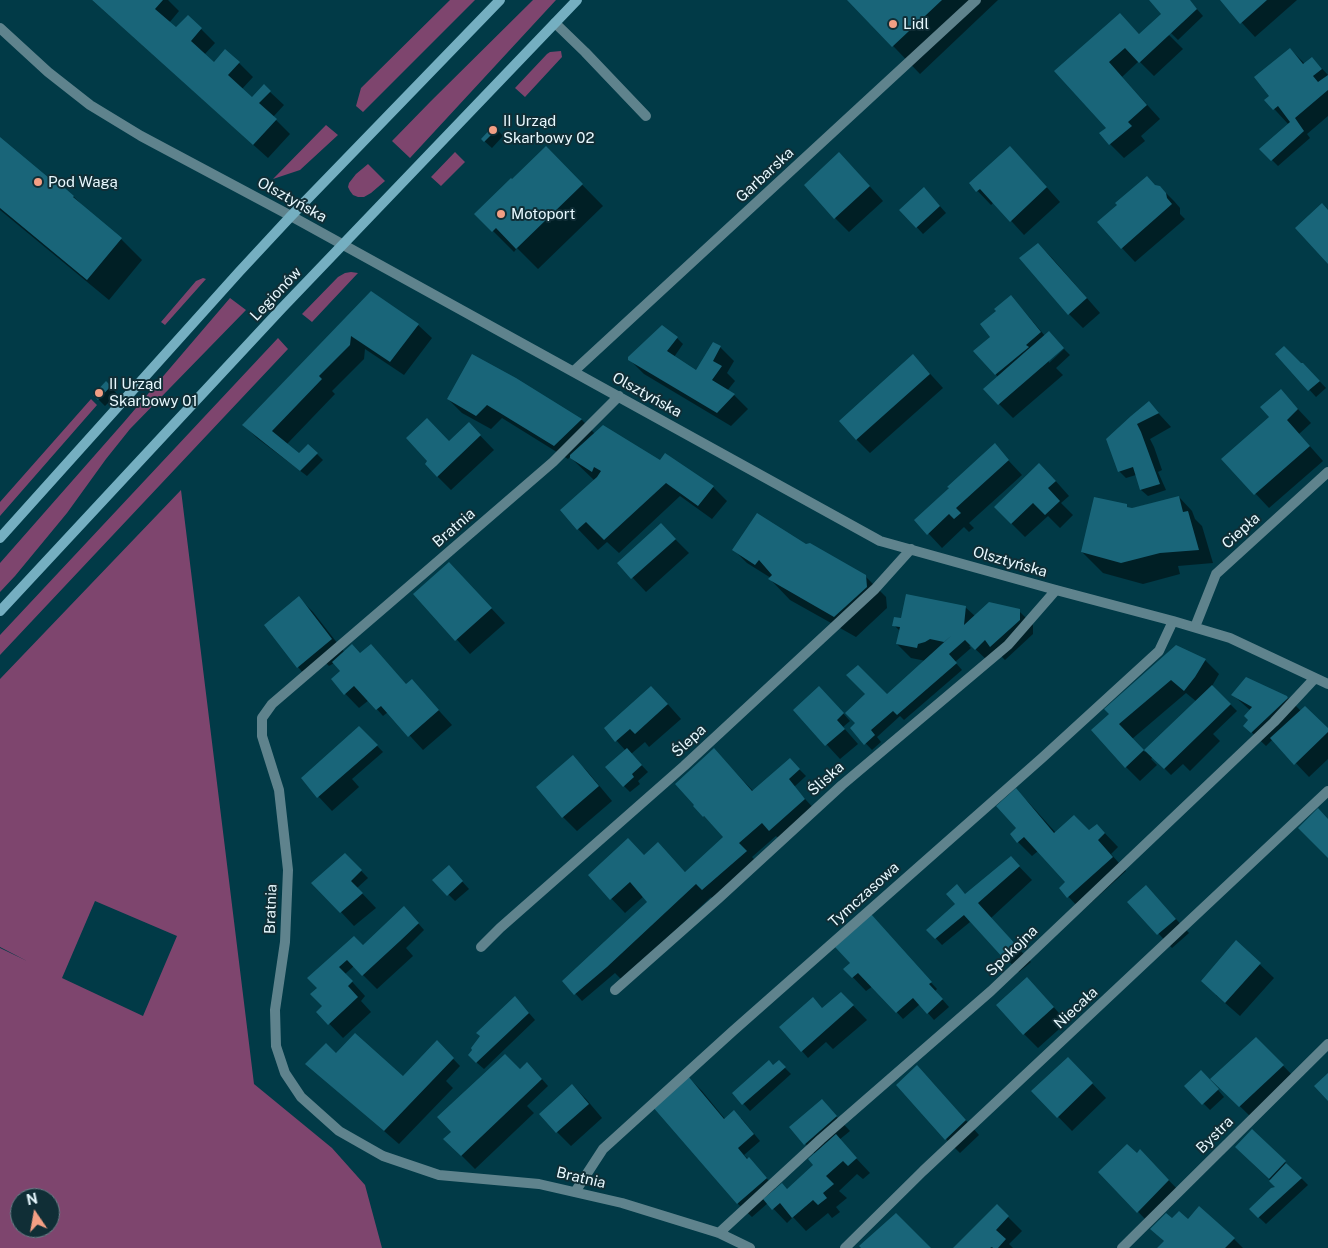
<!DOCTYPE html>
<html>
<head>
<meta charset="utf-8">
<style>
	body { margin:0 }
	#map { position:relative; width:1328px; height:1248px; overflow:hidden; background:#013a47; font-family:"Public Sans",sans-serif }
	canvas { display:block }
	.north { position:absolute; left:10px; top:1188px; width:50px; height:50px; box-sizing:border-box; background:#102e36; border:1px solid #667f86; border-radius:50%; rotate:348deg; font-size:14px; font-weight:700; line-height:20px; text-align:center; color:#e7f8fe }
	.north::after { content:''; display:block; margin:auto; width:18px; height:22px; background:#f39f84; clip-path:polygon(50% 0,100% 100%,50% 72%,0 100%) }
</style>
</head>
<body>
<div id="map">
<canvas width="1328" height="1248"></canvas>
<div class="north">N</div>
</div>
<script>
const g = document.querySelector('canvas').getContext('2d');
g.lineJoin = 'round';
function paint(path, color) { g.fillStyle = color; g.fill(path, 'evenodd'); }
const shape = rows => new Path2D(rows.map(r => 'M' + r).join(''));
function stroke(path, color, width, dash) { g.strokeStyle = color; g.lineWidth = width; g.lineCap = dash ? 'butt' : 'round'; g.setLineDash(dash || []); g.stroke(path); }
function label(font, color, halo, rows, align = 'center') {
  g.font = font + ' "Public Sans",sans-serif'; g.lineWidth = 4; g.setLineDash([]); g.textBaseline = 'middle'; g.strokeStyle = halo; g.fillStyle = color; for (const [text, x, y, turn = 0] of rows) {
    g.save(); g.translate(x, y); g.rotate((+turn || 0) * Math.PI / 180); g.textAlign = isNaN(turn) ? turn : align; if (halo) g.strokeText(text, 0, 0); g.fillText(text, 0, 0); g.restore();
  }
}
const green = shape([
	[450,0,475,0,363,112,356,106,361,88],
	[533,0,556,0,410,158,392,141,431,101],
	[561,51,562,57,525,97,515,88,547,54,550,52],
	[326,125,338,135,300,170,273,179],
	[455,152,465,162,441,186,431,177],
	[368,164,385,181,371,193,364,197,358,197,353,195,350,191,348,187,349,183,356,174],
	[351,272,358,273,312,322,302,314,338,277,345,273],
	[203,278,206,279,165,325,161,322,196,281],
	[230,298,246,310,130,429,106,459,67,513,15,576,0,592,0,563,124,422],
	[278,338,288,349,0,655,0,635],
	[91,399,97,405,0,516,0,502],
	[181,490,254,1084,332,1148,365,1185,382,1248,0,1248,0,948,27,961,0,947,0,679],
	[95,901,177,936,143,1016,62,978],
	[20,1198,50,1198,50,1228,20,1228]
]);
const shadow = shape([
	[92,0,168,0,179,11,169,23,176,29,188,16,215,43,204,55,214,63,239,63,253,77,242,89,252,98,270,92,284,105,273,117,290,134,268,158],
	[849,0,998,0,920,74],
	[1151,0,1189,0,1203,16,1178,40,1167,29,1165,31,1183,49,1154,76,1139,61,1122,77,1160,119,1141,136,1145,141,1124,158,1110,144,1108,128,1056,71,1120,14,1140,35,1163,14],
	[1221,0,1297,0,1255,37],
	[1290,49,1305,64,1312,58,1328,75,1328,116,1307,134,1310,138,1278,166,1261,149,1289,125,1266,100,1271,96],
	[494,126,503,136,492,148,482,139],
	[0,140,49,180,51,178,74,197,91,214,121,239,142,260,109,300,0,210],
	[546,148,603,206,538,269,517,248,514,252,476,214],
	[1024,162,1060,202,1024,235,994,202,991,205,971,184],
	[853,168,883,201,849,232,835,218],
	[1156,186,1160,187,1174,201,1180,208,1180,214,1185,219,1135,262,1122,248],
	[930,195,946,213,923,234,901,210],
	[1038,244,1052,258,1100,313,1083,328,1069,314],
	[371,292,418,325,432,338,404,375,365,349,364,359,332,391,335,394,287,444,299,454,308,445,323,460,307,476,257,438,243,424],
	[1011,297,1024,311,1045,336,1049,363,1064,349,1070,355,1056,368,1063,375,1013,418,984,389,998,377,975,351,990,338,997,311],
	[677,338,683,344,674,357,696,372,720,347,734,361,727,373,735,381,727,391,734,395,748,409,731,426,644,374,629,359],
	[1277,354,1310,371,1326,388,1316,397],
	[913,355,943,388,870,453,856,439],
	[516,379,582,420,595,434,713,487,727,501,712,519,680,496,619,553,607,542,598,550,578,529,595,481,570,457,568,459,502,418,491,429,462,413,448,399],
	[106,382,117,394,105,406,94,395],
	[1281,391,1311,423,1299,434,1323,461,1269,508,1223,459,1270,417],
	[1149,403,1171,427,1150,439,1154,447,1162,470,1158,472,1166,490,1148,496,1141,490,1136,475,1126,478,1119,471,1120,427],
	[469,424,494,450,451,490,437,476,449,443],
	[994,445,1022,475,969,523,974,528,969,532,964,527,942,548,916,520],
	[1053,478,1069,496,1061,503,1073,515,1060,528,1048,516,1025,537,995,507],
	[1179,497,1192,511,1195,519,1202,526,1213,563,1178,566,1180,574,1143,584,1103,573,1082,552,1126,506,1129,509],
	[675,539,689,553,646,592,619,563],
	[806,546,865,576,886,597,887,608,856,637,790,600,770,579,771,578,747,563,733,549],
	[463,578,505,623,470,654,415,594],
	[299,598,313,612,345,653,360,654,407,686,412,681,452,725,423,750,388,712,383,716,369,700,359,708,332,680,342,671,334,663,329,666,322,659,304,674,298,667],
	[965,607,975,616,1019,611,1033,625,1033,634,1005,660,999,654,989,662,971,645,969,646,971,648,955,662,962,670,904,720,900,716,877,737,881,742,872,750,851,728,926,661,911,658,897,644,900,631,894,625,902,620],
	[1205,660,1219,674,1212,686,1237,711,1213,734,1220,741,1190,771,1183,764,1171,775,1153,757,1151,759,1157,765,1140,781,1126,767,1111,714],
	[1186,693,1197,702,1145,752,1132,739],
	[826,694,850,721,843,727,858,744,840,759,795,710],
	[1233,695,1287,697,1301,711,1328,730,1328,759,1309,777,1273,739,1266,746,1245,726,1249,720,1251,711],
	[665,701,681,719,649,747,645,742,631,754,648,772,638,781,640,784,630,792,624,786,626,751,605,728],
	[359,727,383,752,352,779,359,787,332,811,302,779],
	[714,750,754,792,790,760,806,776,794,787,818,813,784,844,776,836,752,857,760,866,717,903,711,897,622,980,615,973,582,1001,564,981,649,902,644,896,625,913,589,875,644,856,658,844,686,873,725,838,704,816],
	[573,757,587,771,612,801,577,831,563,817],
	[1016,790,1030,804,1056,833,1089,832,1097,825,1118,847,1111,854,1126,871,1082,911,1060,888,1067,882,1038,851,1032,856,1018,842],
	[345,854,368,878,357,888,376,908,354,926,341,912],
	[1010,857,1032,880,991,918,1031,962,1019,972,965,914,964,915,970,922,942,945,928,930],
	[449,867,469,889,455,901,434,880],
	[1146,887,1189,933,1172,948,1129,902],
	[411,915,424,930,406,948,413,956,377,989,354,966,345,974,365,996,361,1001,371,1012,343,1038,318,1012,324,1006,319,988,309,978,363,947],
	[1236,942,1274,978,1240,1016,1216,995],
	[845,969,922,973,937,989,935,991,949,1007,934,1020,920,1004,903,1019,873,986,866,991],
	[841,993,867,1020,833,1049,826,1042,808,1058,802,1051,823,1009],
	[1041,993,1067,1022,1038,1048,1024,1034],
	[522,1005,535,1020,484,1069,476,1062,481,1036],
	[1256,1038,1297,1080,1254,1120,1212,1079],
	[437,1042,460,1066,446,1081,453,1088,399,1144,325,1080,336,1055,403,1078],
	[1068,1058,1106,1098,1072,1131,1033,1091],
	[779,1062,791,1074,750,1111,734,1093],
	[534,1070,548,1086,527,1106,534,1113,475,1169,445,1139,520,1071],
	[688,1077,702,1091,725,1119,741,1118,760,1141,744,1155,762,1173,776,1189,787,1190,815,1165,815,1154,790,1127,835,1115,850,1131,839,1140,870,1173,863,1179,857,1174,839,1191,847,1198,836,1207,840,1212,832,1218,828,1213,806,1231,793,1217,787,1223,768,1203,752,1217,738,1204,654,1106],
	[1208,1078,1224,1097,1210,1110,1186,1086],
	[931,1081,979,1135,960,1153,946,1139],
	[572,1085,586,1099,602,1118,571,1146,557,1132],
	[1252,1130,1285,1162,1308,1185,1266,1224,1250,1209,1278,1188,1250,1161],
	[1137,1154,1154,1165,1182,1194,1169,1209,1162,1202,1145,1219,1100,1172],
	[997,1206,1022,1231,1009,1244,1013,1248,955,1248],
	[1172,1220,1188,1221,1234,1239,1243,1248,1159,1248,1165,1242,1152,1229]
]);
const building = shape([
	[92,0,163,0,155,9,176,27,188,15,202,28,191,41,214,62,225,49,233,56,240,62,228,75,252,97,264,84,271,91,259,103,277,119,253,145],
	[847,0,942,0,892,47],
	[1149,0,1190,0,1197,9,1139,63,1125,48,1109,62,1147,105,1128,122,1132,126,1109,145,1099,133,1106,128,1054,71,1120,13,1139,34,1161,14],
	[1220,0,1267,0,1240,24],
	[1290,48,1303,64,1312,57,1322,69,1313,76,1318,82,1328,75,1328,90,1295,118,1304,131,1271,161,1259,149,1290,122,1278,106,1273,110,1264,100,1269,96,1254,77],
	[494,125,497,129,484,142,481,139],
	[0,137,49,178,51,176,74,196,73,197,122,238,87,280,0,208],
	[546,146,583,184,516,249,496,228,492,232,474,214,511,178,512,179],
	[1010,146,1047,187,1010,222,980,189,976,192,969,183],
	[839,152,870,186,834,219,804,185],
	[1147,176,1155,185,1160,186,1166,193,1167,198,1172,204,1121,249,1097,222,1117,205,1115,203],
	[924,187,940,206,916,228,899,210],
	[1322,203,1328,210,1328,264,1295,228],
	[1038,243,1087,298,1068,315,1019,258],
	[371,291,419,324,390,362,351,336,350,345,319,376,322,379,272,431,299,453,308,444,318,453,300,471,242,425],
	[1011,295,1041,332,1026,345,1029,347,995,375,973,351,990,337,980,324,996,311,994,309],
	[662,325,678,337,667,351,696,370,713,342,721,346,713,361,722,366,712,380,735,394,717,413,628,360,628,357],
	[1049,331,1064,348,998,405,983,389],
	[1284,346,1301,363,1303,363,1320,381,1308,391,1275,354],
	[472,354,516,378,582,419,554,446,487,405,476,416,447,399],
	[913,354,930,374,856,440,839,421],
	[106,381,111,386,98,400,93,395],
	[1281,389,1298,409,1287,420,1310,446,1254,495,1221,459,1269,417,1260,407],
	[1149,401,1159,413,1137,424,1141,432,1160,484,1140,490,1133,467,1118,472,1106,439,1131,416],
	[427,418,449,441,469,422,481,435,437,477,425,464,427,461,406,438],
	[603,425,660,460,665,453,714,486,698,506,666,483,604,540,586,522,577,530,560,510,597,477,601,471,594,467,592,472,570,458,570,455],
	[995,443,1009,460,956,508,961,513,954,519,949,514,927,535,914,520,949,488,947,487],
	[1039,463,1056,481,1048,488,1060,501,1045,515,1033,503,1011,524,994,507],
	[1179,496,1183,512,1188,511,1199,550,1160,553,1121,563,1081,552,1094,497,1127,504,1127,507,1132,508],
	[757,513,806,544,810,543,866,575,867,587,834,617,768,579,772,575,759,560,755,565,732,550],
	[661,523,676,539,631,579,617,563],
	[449,562,492,608,455,641,413,594],
	[906,594,966,606,964,625,989,602,1020,609,1020,620,990,647,985,640,975,650,965,640,949,654,957,663,897,715,893,711,871,730,875,735,864,745,850,728,855,723,845,713,865,694,846,675,858,665,887,694,952,635,944,642,930,639,925,642,918,644,917,648,896,644,900,627,892,626,894,617,901,618],
	[299,596,332,639,297,668,264,625],
	[352,644,360,653,371,644,406,684,412,679,439,710,408,737,381,706,376,710,354,686,344,695,331,679,340,671,332,662],
	[1176,645,1206,659,1195,677,1184,691,1171,680,1119,724,1144,750,1125,768,1091,730,1109,714,1104,709],
	[1246,677,1287,696,1288,698,1251,733,1243,726,1248,720,1244,716,1252,707,1231,695],
	[1212,685,1231,704,1164,769,1144,750],
	[651,686,668,704,635,734,630,729,615,742,604,728],
	[819,686,844,713,837,720,845,729,825,746,793,710],
	[1305,706,1328,728,1328,732,1294,765,1270,738],
	[359,726,378,745,317,798,301,778],
	[627,748,642,765,632,774,634,777,623,787,605,767],
	[714,748,752,791,790,758,800,769,789,779,805,799,769,831,762,823,739,843,747,851,702,890,696,884,607,967,574,995,562,981,647,902,630,882,610,900,588,875,628,838,644,855,658,842,685,872,723,837,704,816,703,817,693,806,694,805,675,784],
	[573,755,599,786,562,818,536,787],
	[1016,788,1054,833,1074,815,1089,830,1097,824,1105,833,1098,840,1113,857,1067,898,1059,888,1065,882,1024,837,1017,843,1010,834,1016,828,996,806],
	[1318,808,1328,819,1328,858,1298,828],
	[345,853,362,870,351,881,363,893,340,913,311,883],
	[1011,856,1020,866,978,903,1018,947,1004,959,964,915,935,939,926,930,955,904,946,894,957,884,965,894],
	[449,865,463,881,447,896,432,880],
	[1146,885,1176,919,1157,935,1127,902],
	[404,906,419,923,400,941,362,976,347,960,339,967,353,981,348,986,358,997,328,1025,316,1012,322,1006,310,994,317,988,307,978,354,936,363,945],
	[871,914,932,982,929,984,943,999,927,1014,913,998,896,1013,858,973,852,978,843,969,850,963,835,947],
	[1236,940,1261,963,1225,1003,1201,981],
	[1027,977,1054,1007,1023,1035,996,1005],
	[841,992,854,1005,801,1052,779,1027,813,997,822,1008],
	[515,996,529,1013,511,1030,476,1063,468,1055,472,1050,471,1048,480,1036,476,1033],
	[355,1033,403,1076,437,1040,454,1058,384,1131,305,1064,326,1043,336,1053],
	[1256,1037,1284,1065,1239,1107,1210,1079],
	[505,1054,520,1069,527,1062,542,1079,461,1156,443,1139,451,1132,437,1117],
	[1068,1057,1093,1083,1057,1118,1031,1091],
	[769,1060,773,1065,779,1060,786,1067,742,1105,732,1093],
	[917,1065,966,1120,945,1140,896,1085],
	[1201,1070,1219,1089,1202,1105,1184,1086],
	[1328,1073,1328,1101,1314,1086],
	[688,1076,724,1119,734,1110,754,1134,738,1148,747,1159,749,1157,767,1178,737,1204,652,1106],
	[572,1084,589,1104,556,1133,539,1114],
	[822,1099,837,1116,804,1145,789,1127],
	[1252,1129,1286,1161,1269,1179,1235,1147],
	[836,1134,857,1158,848,1166,843,1161,826,1176,834,1184,823,1193,827,1198,818,1205,813,1200,792,1218,780,1203,772,1210,763,1199,782,1183,787,1189,813,1165,808,1159],
	[1127,1144,1137,1153,1140,1149,1169,1180,1137,1213,1098,1172],
	[1286,1163,1302,1178,1258,1218,1249,1209,1271,1188,1275,1187,1269,1181],
	[997,1204,1009,1216,996,1230,1006,1239,998,1248,993,1248,992,1247,990,1248,953,1248],
	[1199,1206,1235,1238,1225,1248,1157,1248,1164,1241,1150,1229,1166,1213,1172,1218,1179,1211,1188,1219],
	[896,1213,931,1248,861,1248,859,1246]
]);
const lane = shape([
	[555,23,585,52,646,116]
]);
const street = shape([
	[0,28,48,72,90,105,141,136,291,216,880,541,1056,590,1173,621,1230,638,1328,684],
	[574,371,976,0],
	[619,396,553,462,385,607,272,704,262,718,262,736,279,790,288,870,285,942,275,1010,276,1046,285,1073,301,1097,339,1131,383,1156,439,1175,539,1184,622,1203,719,1233,750,1248],
	[1195,627,1216,574,1328,472],
	[481,947,500,928,684,766,875,589,911,549],
	[615,990,719,898,842,785,1008,645,1056,590],
	[575,1192,603,1149,733,1031,1042,758,1159,651,1173,621],
	[719,1233,821,1139,991,991,1274,722,1315,678],
	[845,1248,923,1171,1328,791],
	[1122,1248,1328,1044]
]);
const secondary = shape([
	[0,538,239,272,291,216,500,0],
	[0,611,282,308,577,0]
]);
const markers = [
	[893,24,5,"#f39f84"],
	[493,130,5,"#f39f84"],
	[38,182,5,"#f39f84"],
	[501,214,5,"#f39f84"],
	[99,393,5,"#f39f84"]
];
const poiNames = [
	["Lidl",903,24],
	["II Urząd",503,121],
	["Skarbowy 02",503,138],
	["Pod Wagą",48,182],
	["Motoport",511,214],
	["II Urząd",109,384],
	["Skarbowy 01",109,401]
];
const streetNames = [
	["Garbarska",765,175,-43],
	["Olsztyńska",292,200,29],
	["Legionów",276,294,-47],
	["Olsztyńska",647,395,29],
	["Bratnia",454,528,-41],
	["Ciepła",1241,531,-42],
	["Olsztyńska",1010,562,16],
	["Ślepa",689,741,-43],
	["Śliska",826,779,-42],
	["Tymczasowa",864,895,-42],
	["Bratnia",271,909,-88],
	["Spokojna",1012,951,-44],
	["Niecała",1076,1008,-43],
	["Bystra",1215,1135,-45],
	["Bratnia",581,1178,13]
];
paint(green, '#7e456e');
paint(shadow, '#0007');
paint(building, '#196579');
stroke(lane, '#5f838d', 10);
stroke(street, '#5f838d', 10);
stroke(secondary, '#75afc1', 10);
for (const [x, y, r, color] of markers) { const dot = new Path2D(); dot.arc(x, y, r, 0, 2 * Math.PI); g.fillStyle = color; g.fill(dot); stroke(dot, '#102e36', 2); }
label('15px', '#e7f8fe', '#102e36', poiNames, 'left');
label('15px', '#e7f8fe', '#102e36', streetNames);
</script>
</body>
</html>
